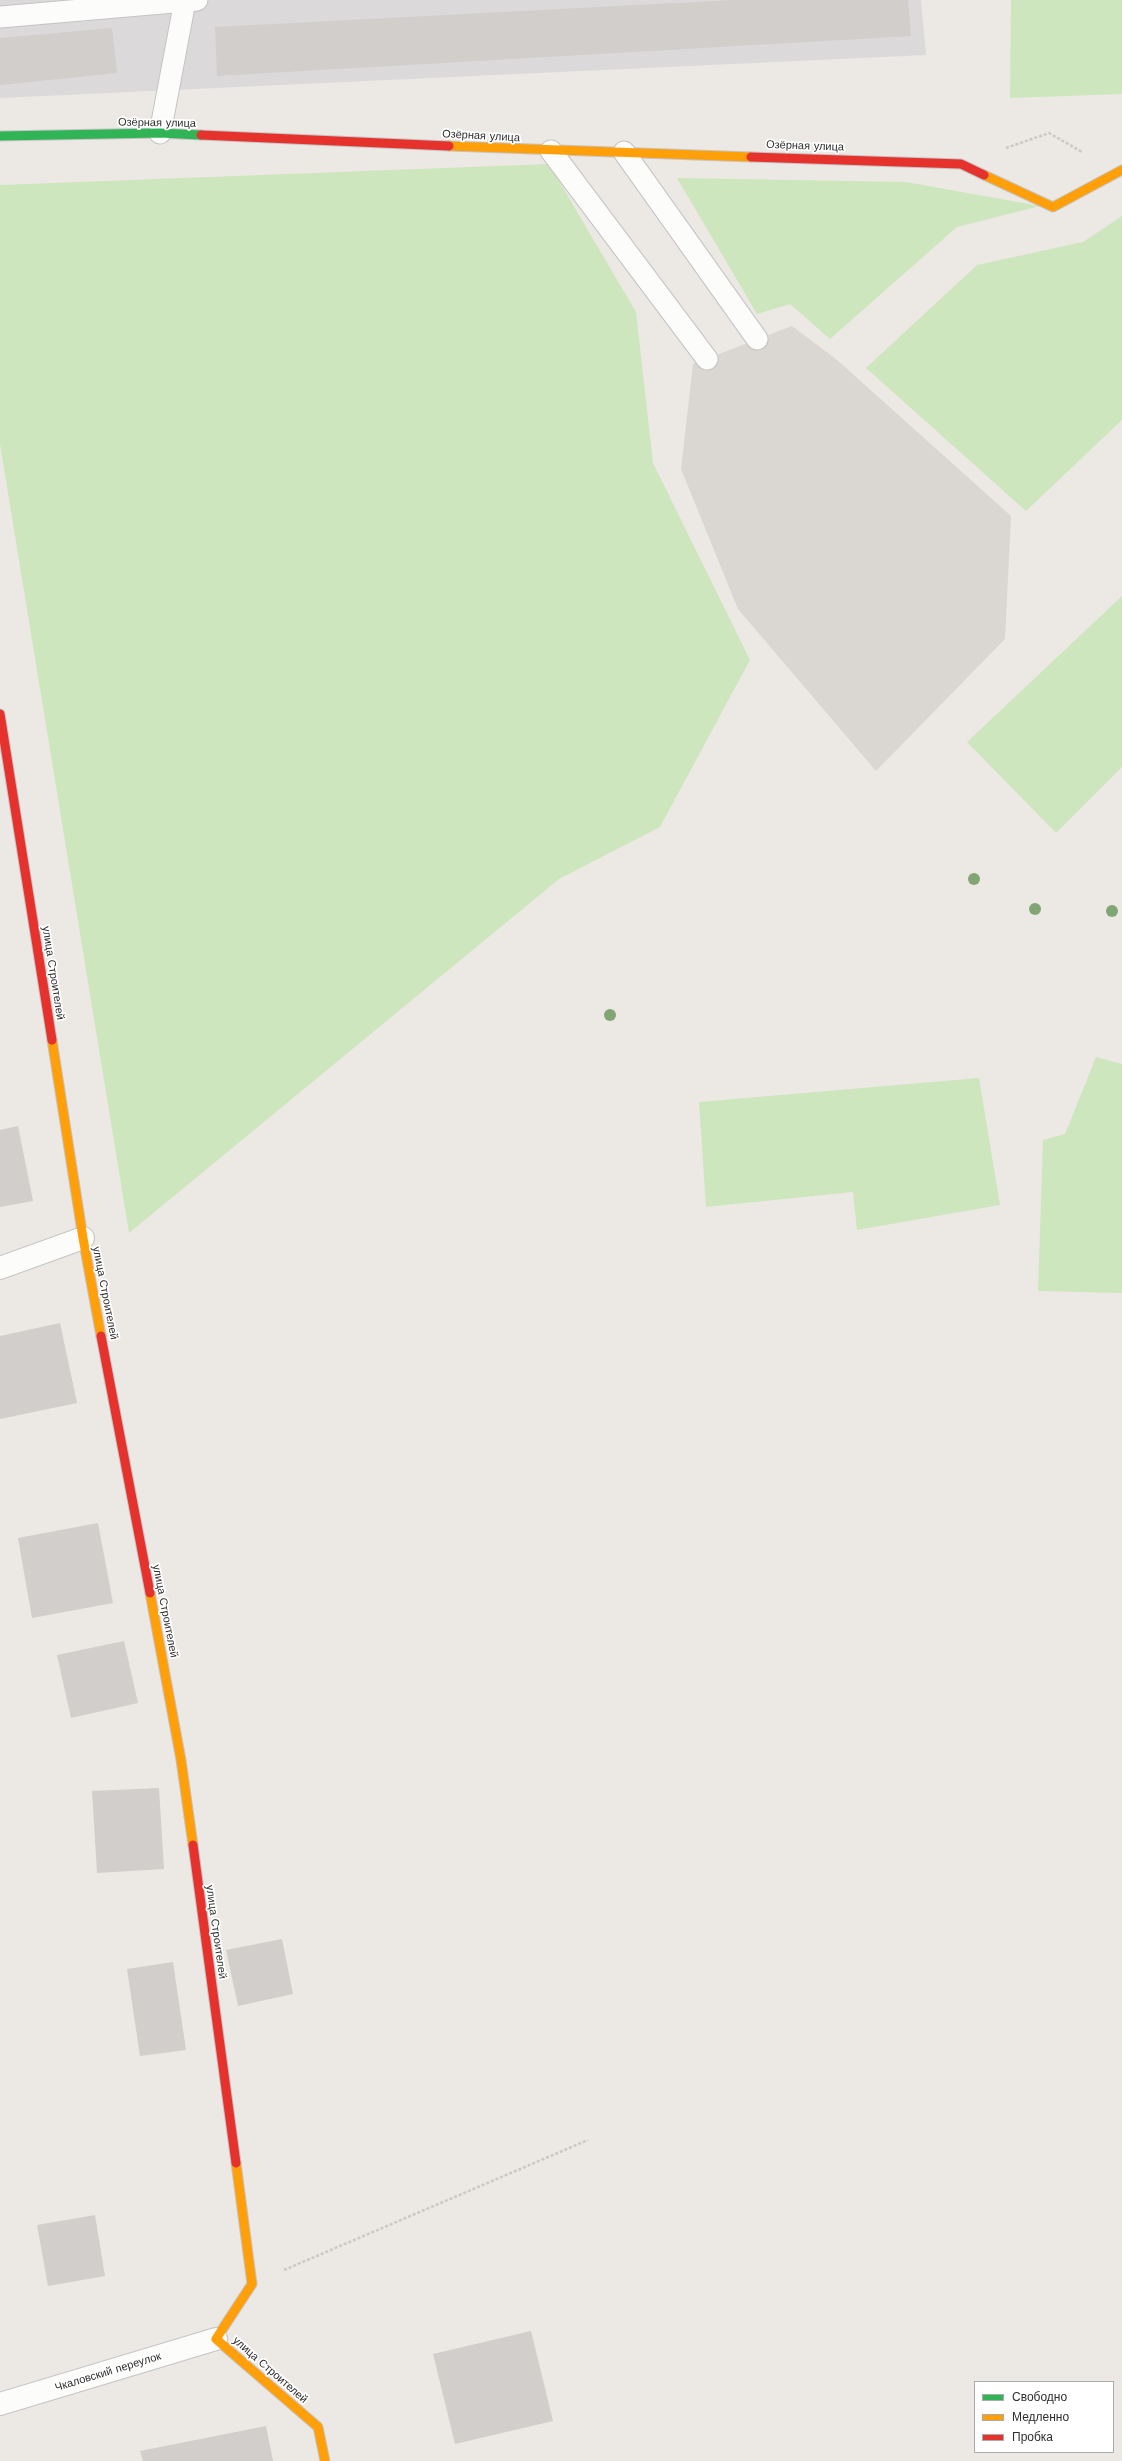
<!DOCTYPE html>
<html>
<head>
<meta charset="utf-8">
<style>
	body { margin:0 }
	#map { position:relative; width:1122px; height:2461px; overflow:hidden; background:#ece8e4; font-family:"Work Sans",sans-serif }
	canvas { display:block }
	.legend { position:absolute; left:974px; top:2381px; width:140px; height:72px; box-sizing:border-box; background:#fff; border:1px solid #ababab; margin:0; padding:5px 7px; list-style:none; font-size:12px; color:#2e2e2e }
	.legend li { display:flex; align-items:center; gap:8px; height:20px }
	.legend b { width:20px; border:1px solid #ababab }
</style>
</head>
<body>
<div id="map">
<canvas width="1122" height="2461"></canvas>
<ul class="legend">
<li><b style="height:5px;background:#30b455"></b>Свободно</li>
<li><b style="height:5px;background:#ff9f0a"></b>Медленно</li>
<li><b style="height:5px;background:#e5322d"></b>Пробка</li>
</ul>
</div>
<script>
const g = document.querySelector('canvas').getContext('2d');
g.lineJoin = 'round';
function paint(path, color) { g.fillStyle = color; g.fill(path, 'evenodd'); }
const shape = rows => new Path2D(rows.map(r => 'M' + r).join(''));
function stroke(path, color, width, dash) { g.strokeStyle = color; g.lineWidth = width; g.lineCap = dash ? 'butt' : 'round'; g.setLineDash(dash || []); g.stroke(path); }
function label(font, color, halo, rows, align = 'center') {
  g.font = font + ' "Work Sans",sans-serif'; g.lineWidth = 3.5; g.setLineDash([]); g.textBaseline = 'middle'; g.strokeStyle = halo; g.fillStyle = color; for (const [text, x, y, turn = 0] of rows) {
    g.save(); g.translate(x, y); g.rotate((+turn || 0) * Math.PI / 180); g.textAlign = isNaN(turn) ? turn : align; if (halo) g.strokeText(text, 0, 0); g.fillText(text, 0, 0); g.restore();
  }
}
const industrial = shape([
	[0,0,921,0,926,55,0,98]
]);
const green = shape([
	[1011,0,1122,0,1122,94,1010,98],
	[549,164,636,312,653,463,750,660,660,827,559,879,129,1233,0,444,0,185],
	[677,178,906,182,1040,206,957,227,830,339,790,304,757,314],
	[1122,216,1122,420,1026,511,866,368,977,265,1083,242],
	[1122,596,1122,767,1056,833,967,742],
	[1096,1057,1122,1064,1122,1293,1038,1291,1043,1140,1065,1134],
	[979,1078,1000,1205,857,1230,853,1192,706,1207,699,1102]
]);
const plaza = shape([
	[792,326,836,359,1011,516,1005,639,876,771,738,609,681,469,693,364]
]);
const building = shape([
	[733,0,908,0,911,36,217,76,215,27],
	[112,28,117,73,0,85,0,38],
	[18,1126,33,1201,0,1207,0,1130],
	[60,1323,77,1403,0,1419,0,1336],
	[98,1523,113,1603,32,1618,18,1538],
	[124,1641,138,1703,71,1718,57,1655],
	[159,1788,164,1869,97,1873,92,1791],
	[282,1939,293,1994,238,2006,226,1950],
	[173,1962,186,2050,140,2056,127,1969],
	[95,2215,105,2276,48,2286,37,2225],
	[531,2331,553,2421,455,2444,433,2354],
	[266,2426,273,2461,143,2461,140,2451]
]);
const path = shape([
	[1006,148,1049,133,1082,152],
	[284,2270,588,2140]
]);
const lane = shape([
	[0,17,197,0],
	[160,133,185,1],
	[551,151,707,359],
	[624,152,757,339]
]);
const street = shape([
	[0,1268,83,1238],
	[0,2404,216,2339]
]);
const fast = shape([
	[0,136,160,133,201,135]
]);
const slow = shape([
	[449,146,751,157],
	[984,175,1053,207,1122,170],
	[52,1040,83,1238,101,1336],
	[150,1593,181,1760,193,1845],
	[236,2163,252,2284,216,2339,318,2427,325,2461]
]);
const jam = shape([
	[201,135,449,146],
	[751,157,961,164,984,175],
	[0,714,52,1040],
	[101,1336,150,1593],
	[193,1845,236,2163]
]);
const trees = [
	[974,879],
	[1035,909],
	[1112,911],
	[610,1015]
];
const streetNames = [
	["Озёрная улица",157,123,1],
	["Озёрная улица",481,136,3],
	["Озёрная улица",805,146,2],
	["улица Строителей",53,973,81],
	["улица Строителей",105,1293,79],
	["улица Строителей",165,1611,79],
	["улица Строителей",216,1932,82],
	["улица Строителей",270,2370,41],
	["Чкаловский переулок",108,2372,-17]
];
paint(industrial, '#dcd9db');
paint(green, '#cee6be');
paint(plaza, '#dad6d2');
paint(building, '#d1cecb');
stroke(lane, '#c5c4c5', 23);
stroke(street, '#c5c4c5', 24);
stroke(fast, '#c5c4c5', 11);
stroke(slow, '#c5c4c5', 11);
stroke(jam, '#c5c4c5', 11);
stroke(path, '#c9c9c8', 2.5, [3, 2]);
stroke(lane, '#fcfcfb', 21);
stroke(street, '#fcfcfb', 22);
stroke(fast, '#30b455', 9);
stroke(slow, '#ff9f0a', 9);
stroke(jam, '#e5322d', 9);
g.fillStyle = '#82a575';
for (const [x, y] of trees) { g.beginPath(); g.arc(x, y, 6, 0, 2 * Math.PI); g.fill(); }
label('11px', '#2e2e2e', '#fff', streetNames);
</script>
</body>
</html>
